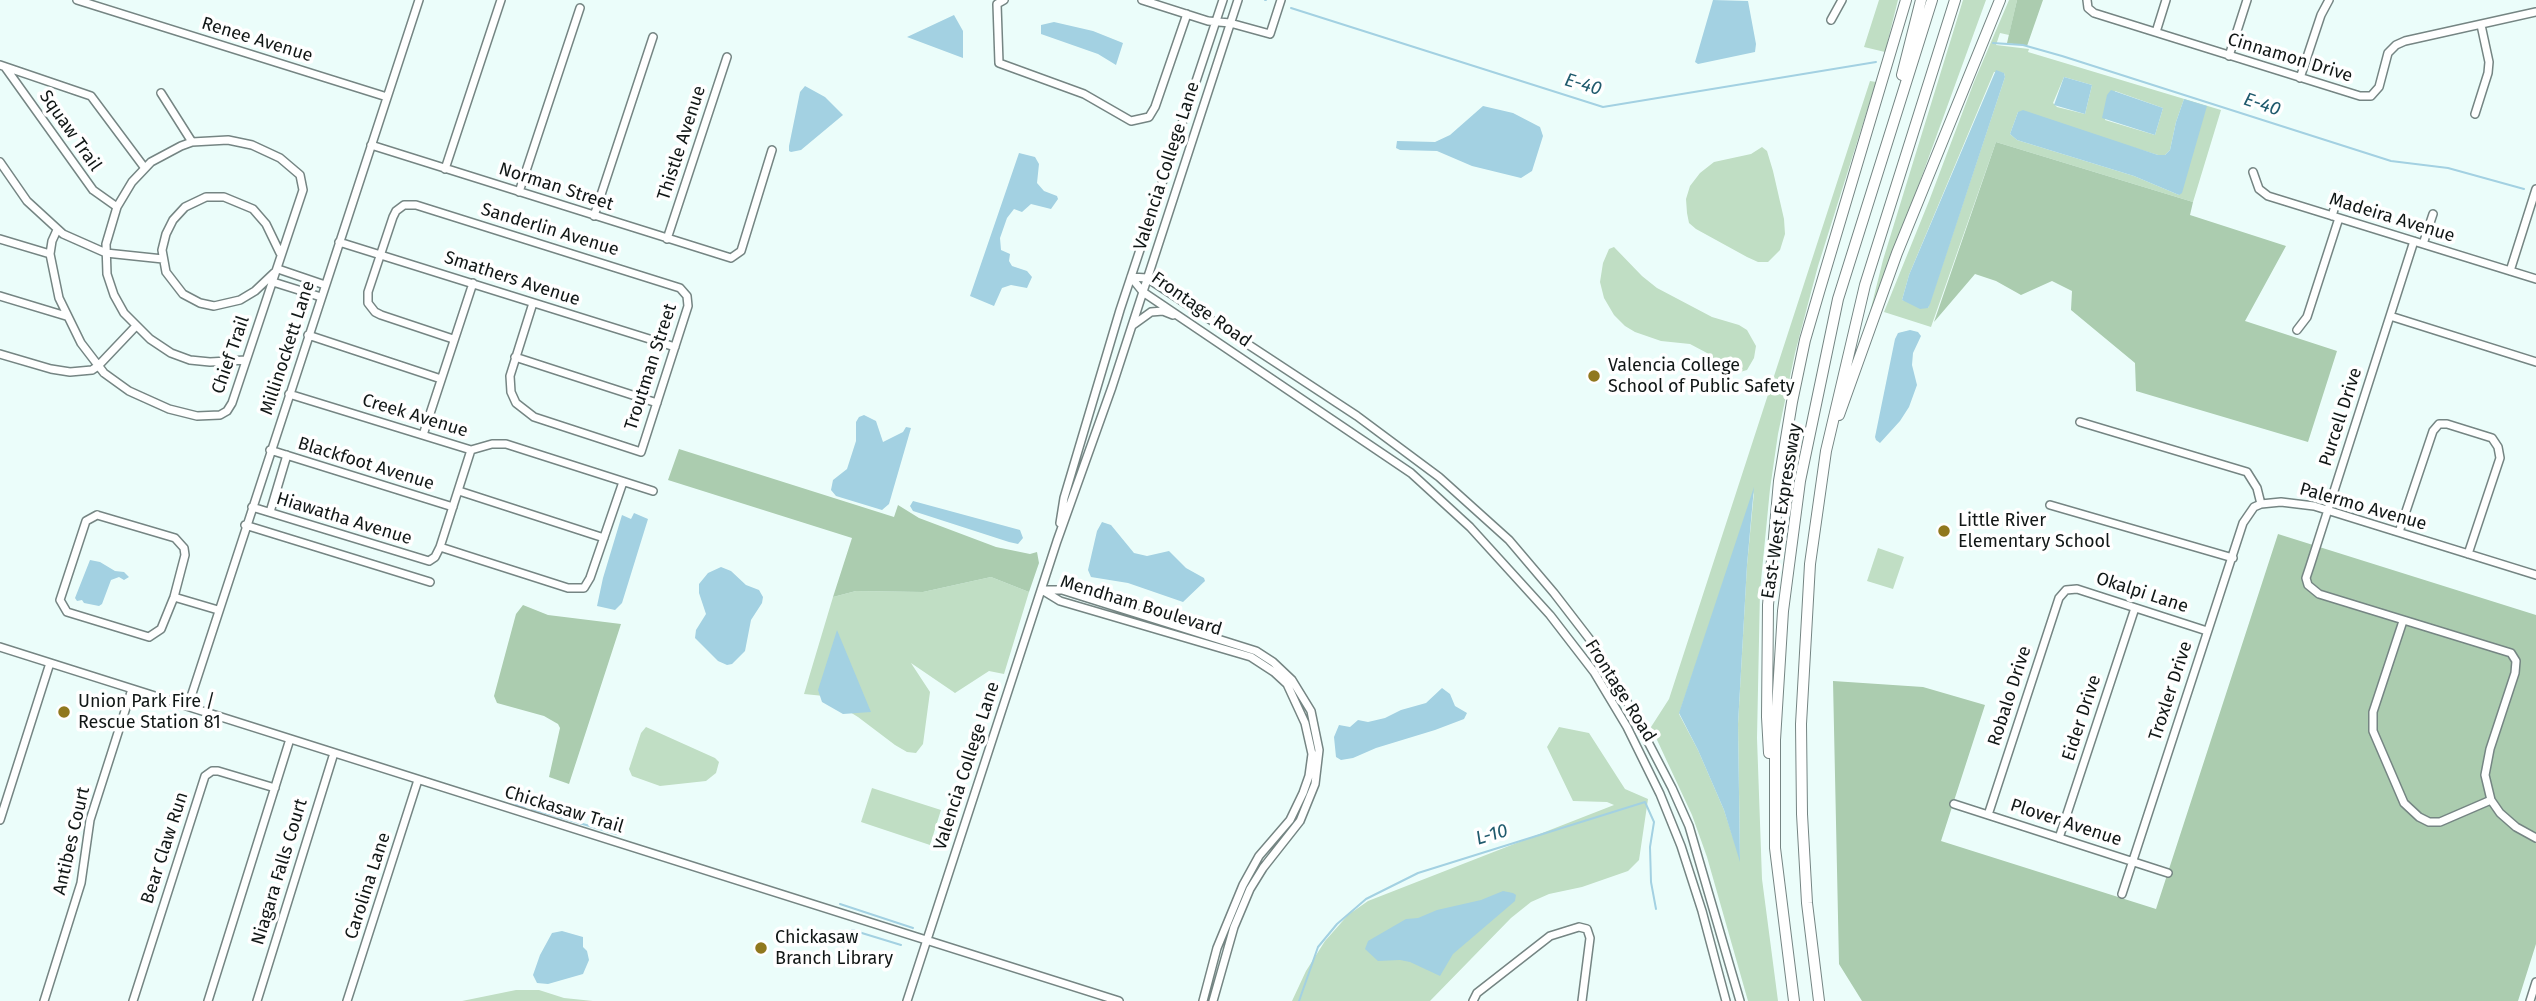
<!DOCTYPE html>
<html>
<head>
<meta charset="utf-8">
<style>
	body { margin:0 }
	canvas { display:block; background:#ebfdfa }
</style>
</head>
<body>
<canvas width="2536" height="1001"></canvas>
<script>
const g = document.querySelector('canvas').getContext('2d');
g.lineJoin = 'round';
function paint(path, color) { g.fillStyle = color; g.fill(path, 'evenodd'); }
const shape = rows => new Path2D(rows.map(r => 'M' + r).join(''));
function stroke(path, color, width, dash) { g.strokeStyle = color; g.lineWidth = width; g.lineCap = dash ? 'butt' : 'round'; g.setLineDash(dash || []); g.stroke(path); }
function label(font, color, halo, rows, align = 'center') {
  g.font = font + ' "Fira Sans",sans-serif'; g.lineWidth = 7; g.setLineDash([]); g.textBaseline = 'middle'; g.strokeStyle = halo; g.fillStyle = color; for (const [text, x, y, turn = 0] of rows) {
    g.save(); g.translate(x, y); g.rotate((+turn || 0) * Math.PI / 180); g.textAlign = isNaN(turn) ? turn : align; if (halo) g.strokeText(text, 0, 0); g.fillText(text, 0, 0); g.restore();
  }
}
const green = shape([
	[1879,0,1898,0,1885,52,1864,47],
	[1963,0,1986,0,1892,258,1870,312,1883,260],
	[2009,0,2017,0,2009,35,2000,33,1996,45,2029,49,2028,52,2221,110,2193,202,1996,142,1931,327,1884,312,1929,201,1974,82],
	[1994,72,2004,73,2005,77,1928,308,1902,300,1909,275],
	[2064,77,2092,85,2085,114,2057,107,2053,103],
	[2115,91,2163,108,2155,135,2105,120],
	[2184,99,2179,195,2134,176,2017,140,2010,134,2018,112,2158,155,2165,155,2170,150,2176,122],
	[1870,81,1876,82,1818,266,1795,353,1778,434,1770,489,1760,591,1757,738,1762,879,1778,1001,1748,1001,1707,857,1692,815,1651,727,1669,699],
	[1754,492,1747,565,1738,724,1740,859,1724,810,1698,750,1679,714],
	[1762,147,1767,151,1773,171,1784,219,1785,234,1780,250,1768,262,1758,262,1747,257,1696,229,1689,223,1687,213,1686,199,1690,186,1700,173,1714,162,1751,154],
	[1614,247,1642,276,1657,288,1712,317,1739,325,1747,330,1756,346,1754,358,1747,370,1740,372,1725,369,1707,353,1690,344,1661,341,1635,332,1625,326,1614,315,1604,298,1600,282,1603,263,1609,249],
	[1878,548,1904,557,1893,589,1867,581],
	[991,577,1029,592,1004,674,989,671,955,693,911,663,930,692,923,744,916,753,907,752,895,745,858,717,824,696,804,694,833,597,856,591,923,592],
	[646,727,715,758,719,762,716,773,706,781,660,786,632,776,629,769,641,733],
	[1559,727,1589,733,1625,789,1648,799,1639,860,1628,871,1582,887,1549,894,1531,902,1511,918,1430,1001,1292,1001,1306,971,1325,941,1348,915,1368,901,1614,805,1607,802,1573,801,1547,747],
	[872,788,941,810,930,845,861,822],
	[516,990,539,990,564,998,593,1001,462,1001]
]);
const forest = shape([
	[2017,0,2043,0,2027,46,2007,43],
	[1996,142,2193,202,2190,215,2286,246,2245,321,2337,351,2308,442,2136,391,2135,363,2071,310,2072,291,2052,281,2021,295,1996,281,1975,274,1934,322],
	[679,449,894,517,898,505,919,518,996,547,1030,554,1037,552,1039,563,1029,592,991,577,923,592,856,591,833,597,852,538,668,480],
	[2278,534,2536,615,2536,944,2518,1001,1862,1001,1839,964,1833,681,1923,687,1985,705,1941,841,2156,909],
	[523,605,548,615,621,624,569,784,549,777,560,728,558,724,544,716,497,703,494,696,516,614]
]);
const water = shape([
	[1713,0,1748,1,1756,44,1755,52,1698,64,1695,62],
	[954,15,963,31,963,58,907,37],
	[1054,22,1093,31,1123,43,1116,65,1098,54,1041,34,1041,25],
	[1996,70,2004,73,2005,77,1930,304,1928,308,1920,309,1902,300,1909,275],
	[2064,77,2092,85,2085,114,2054,105],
	[805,86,825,97,843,115,801,150,791,152,789,151,789,146,800,92],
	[2111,90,2163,108,2155,135,2102,118,2107,95],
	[2184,99,2207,106,2182,193,2179,195,2134,176,2017,140,2010,134,2018,112,2023,110,2158,155,2165,155,2170,150,2176,122],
	[1483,106,1513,113,1540,127,1543,136,1532,171,1521,178,1472,166,1437,151,1400,150,1396,148,1397,141,1435,142,1450,135],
	[1019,153,1035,157,1039,164,1037,183,1044,191,1057,196,1058,199,1051,209,1031,204,1022,212,1014,209,1007,218,1000,238,1001,250,1010,254,1009,261,1012,266,1027,271,1032,277,1027,288,1011,285,1002,288,994,306,970,296],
	[1910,330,1918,332,1921,336,1913,353,1912,365,1917,385,1909,407,1900,421,1880,443,1876,440,1875,437,1895,339,1898,333],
	[864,415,876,421,883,442,903,432,906,427,911,428,889,504,882,510,836,496,831,490,833,480,847,469,856,441,856,422,859,417],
	[1754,487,1747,565,1738,724,1740,862,1724,810,1698,750,1679,713],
	[913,501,1020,530,1023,538,1018,544,1009,542,913,511,910,506],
	[634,513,648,519,622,603,615,610,597,606,603,578,622,515,631,519],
	[1102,522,1111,525,1134,553,1147,556,1169,551,1186,568,1204,578,1205,581,1183,602,1128,583,1091,577,1088,570,1097,531],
	[90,560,100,562,115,571,124,572,129,577,124,580,119,577,111,580,102,604,99,606,84,603,82,600,77,601,75,598],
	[721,567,731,571,746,585,759,590,763,597,762,603,751,620,745,651,732,664,727,665,718,661,695,638,696,630,706,614,699,593,699,584,708,573],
	[837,630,871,712,843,714,822,702,818,690],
	[1442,688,1450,694,1455,706,1467,713,1464,719,1435,730,1376,748,1353,758,1341,760,1336,757,1334,737,1339,725,1350,727,1358,720,1368,722,1385,718,1401,710,1426,703],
	[1503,891,1513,893,1516,895,1515,901,1453,954,1440,976,1410,962,1400,960,1378,961,1365,949,1368,941,1406,919,1418,918,1437,910,1481,900],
	[562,931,583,937,583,947,587,951,589,960,583,974,548,984,537,983,533,975,540,955,552,933]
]);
const stream = shape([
	[1265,0,1266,0],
	[1291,8,1603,107,1876,62],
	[1993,43,2023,45,2062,56,2391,161,2448,168,2524,189],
	[516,804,525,807],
	[532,809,620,835],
	[840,904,913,928],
	[852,930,901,945],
	[1299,1001,1318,947,1337,924,1366,899,1418,873,1645,802,1654,822,1650,847,1651,882,1656,909]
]);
const minor = shape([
	[77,0,387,97],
	[1004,0,997,4,999,63,1084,94,1131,121,1149,117,1155,107,1187,14],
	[1142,0,1208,21,1230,23,1270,34,1281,0],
	[2087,0,2088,8,2094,13,2360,96,2371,96,2379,87,2388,53,2396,45,2405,41,2536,12],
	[1831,20,1842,0],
	[2156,32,2166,0],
	[2229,56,2247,0],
	[0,65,91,96,144,167],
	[5,67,93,190,117,207],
	[2300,78,2321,15,2329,0],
	[161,93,192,142],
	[2475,114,2488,73,2489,62,2481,25],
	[371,145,731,258,741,251,772,150],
	[0,162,27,201,63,234,106,253,163,259],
	[445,169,501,0],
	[2253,172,2259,189,2268,196,2536,279],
	[519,192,580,8],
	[594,216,653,37],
	[2332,216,2338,196],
	[57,230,52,241,50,254,59,298,81,343,104,373,129,391,169,409,197,416,220,415,227,411,232,403,303,190,300,175,280,158,252,145,228,140,192,142,181,146,151,162,132,182,117,207,106,244,107,274,114,295,124,313,150,339,171,353,190,360,210,362,246,360],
	[0,239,50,254],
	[667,239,727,57],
	[2414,241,2310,566,2306,578,2308,585,2319,594,2511,653,2516,661,2515,673,2490,749,2485,775,2491,800,2500,813,2516,827,2536,838],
	[339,242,675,347],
	[2423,244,2433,214],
	[278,269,325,285],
	[2510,271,2536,189],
	[274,273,255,291,240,300,214,306,200,303,183,294,166,272,162,250,166,234,173,220,185,207,206,197,224,197,253,209,266,224,280,253],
	[1131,277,1147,278,1357,416,1439,477,1509,540,1554,593,1591,641,1622,692,1672,788,1689,826,1740,1001],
	[1131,277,1143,292,1411,473,1470,527,1550,615,1594,672,1627,727,1660,794,1681,846,1702,911,1726,1001],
	[273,282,321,297],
	[0,296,66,316],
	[2390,316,2536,362],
	[1133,325,1151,312,1163,311,1173,315],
	[2297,330,2307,317,2339,218],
	[308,335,441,379],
	[453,339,381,315,375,312,368,303,368,292,393,217,396,211,404,205,416,205,680,288,687,296,688,306,641,452,534,417,516,403,511,392,510,376,533,303],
	[0,354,51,369,70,372,92,370,98,366,136,326],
	[515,357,657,403],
	[289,394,471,450,492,444,506,444,653,491],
	[2080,422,2247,472,2257,488,2261,504],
	[423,435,473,283],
	[270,450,453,507],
	[459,491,604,538],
	[2050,505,2233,558],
	[252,507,429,561,435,557,440,547,471,450],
	[270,512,287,455],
	[97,515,175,538,184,548,185,555,174,597,161,629,149,637,67,612,60,600,86,521,97,515],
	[1060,523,1064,498,1120,310,1223,0],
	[245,525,430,582],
	[2399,532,2433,431,2439,424,2447,424,2492,438,2498,447,2500,458,2468,554],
	[440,547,568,588,584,588,590,578,623,482],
	[1041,590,1062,590,1256,651,1273,662,1292,680,1311,711,1319,750,1315,784,1300,821,1263,868,1250,889,1234,927,1213,1001],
	[1042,590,1060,601,1251,657,1274,672,1287,684,1305,723,1312,754,1309,776,1303,793,1290,820,1259,856,1243,885,1217,948,1203,1001],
	[174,597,218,610],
	[2403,621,2373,712,2373,731,2404,803,2419,817,2429,822,2440,822,2491,800],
	[0,647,1119,1001],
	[188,706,419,0],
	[1954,804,2168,873],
	[1988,815,2059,598,2066,590,2077,589,2207,631],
	[0,820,50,663],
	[2059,838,2135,608],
	[2122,894,2243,523,2254,507,2261,504,2281,502,2314,506,2536,575],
	[44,1001,81,883,90,820,132,689],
	[133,1001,205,776,212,771,218,771,275,788],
	[208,1001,290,739],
	[257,1001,334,753],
	[347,1001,418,780],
	[907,1001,1057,541,1112,387,1238,0],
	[1473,1001,1477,993,1550,936,1579,927,1587,929,1590,938,1582,1001],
	[2530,1001,2536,982]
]);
const highway = shape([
	[1902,75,1921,0],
	[1839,415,1897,253,2000,0],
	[1769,753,1767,717,1768,605,1779,481,1792,402,1805,340,1819,292,1906,0],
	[1794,1001,1775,848,1775,740,1783,611,1800,481,1838,299,1932,0],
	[1819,1001,1807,903,1802,814,1801,724,1810,564,1826,451,1865,285,1955,0]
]);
const markers = [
	[1594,376,7,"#90781e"],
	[1944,531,7,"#90781e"],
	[64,712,7,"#90781e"],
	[761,948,7,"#90781e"]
];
const streetNames = [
	["Renee Avenue",257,40,17],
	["Cinnamon Drive",2290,58,17],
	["Squaw Trail",70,131,55],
	["Thistle Avenue",682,143,-72],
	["Valencia College Lane",1167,166,-72],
	["Norman Street",556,187,18],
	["Madeira Avenue",2392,218,17],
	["Sanderlin Avenue",550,230,17],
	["Smathers Avenue",512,279,18],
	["Frontage Road",1201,310,35],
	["Millinockett Lane",288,348,-72],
	["Chief Trail",231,355,-71],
	["Troutman Street",651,367,-72],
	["Creek Avenue",415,416,17],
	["Purcell Drive",2341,417,-72],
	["Blackfoot Avenue",366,464,17],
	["Palermo Avenue",2363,507,16],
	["East-West Expressway",1782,511,-81],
	["Hiawatha Avenue",344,519,17],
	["Okalpi Lane",2142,593,18],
	["Mendham Boulevard",1141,606,17],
	["Frontage Road",1620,691,58],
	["Troxler Drive",2171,691,-72],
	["Robalo Drive",2010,696,-72],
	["Eider Drive",2082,718,-72],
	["Valencia College Lane",967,766,-72],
	["Chickasaw Trail",564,810,17],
	["Plover Avenue",2066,823,18],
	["Antibes Court",72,841,-77],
	["Bear Claw Run",165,848,-72],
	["Niagara Falls Court",280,872,-73],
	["Carolina Lane",368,886,-72]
];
const poiNames = [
	["Valencia College",1608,366],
	["School of Public Safety",1608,387],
	["Little River",1958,521],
	["Elementary School",1958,542],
	["Union Park Fire /",78,702],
	["Rescue Station 81",78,723],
	["Chickasaw",775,938],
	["Branch Library",775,959]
];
const waterNames = [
	["E-40",1583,85,16],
	["E-40",2262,105,18],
	["L-10",1492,835,-17]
];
paint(green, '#c0dec4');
paint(forest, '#abccaf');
paint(water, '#a3d1e2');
stroke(stream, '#a3d1e2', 2);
stroke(minor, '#758583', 10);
stroke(highway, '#758583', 12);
stroke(minor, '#fff', 7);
stroke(highway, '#fff', 10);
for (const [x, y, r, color] of markers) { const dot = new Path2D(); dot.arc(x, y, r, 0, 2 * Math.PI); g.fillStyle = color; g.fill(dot); stroke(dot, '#fff', 2.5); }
label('18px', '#111716', '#fff', streetNames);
label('18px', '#111716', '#fff', poiNames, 'left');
label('italic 19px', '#205a6d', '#fff', waterNames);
</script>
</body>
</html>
